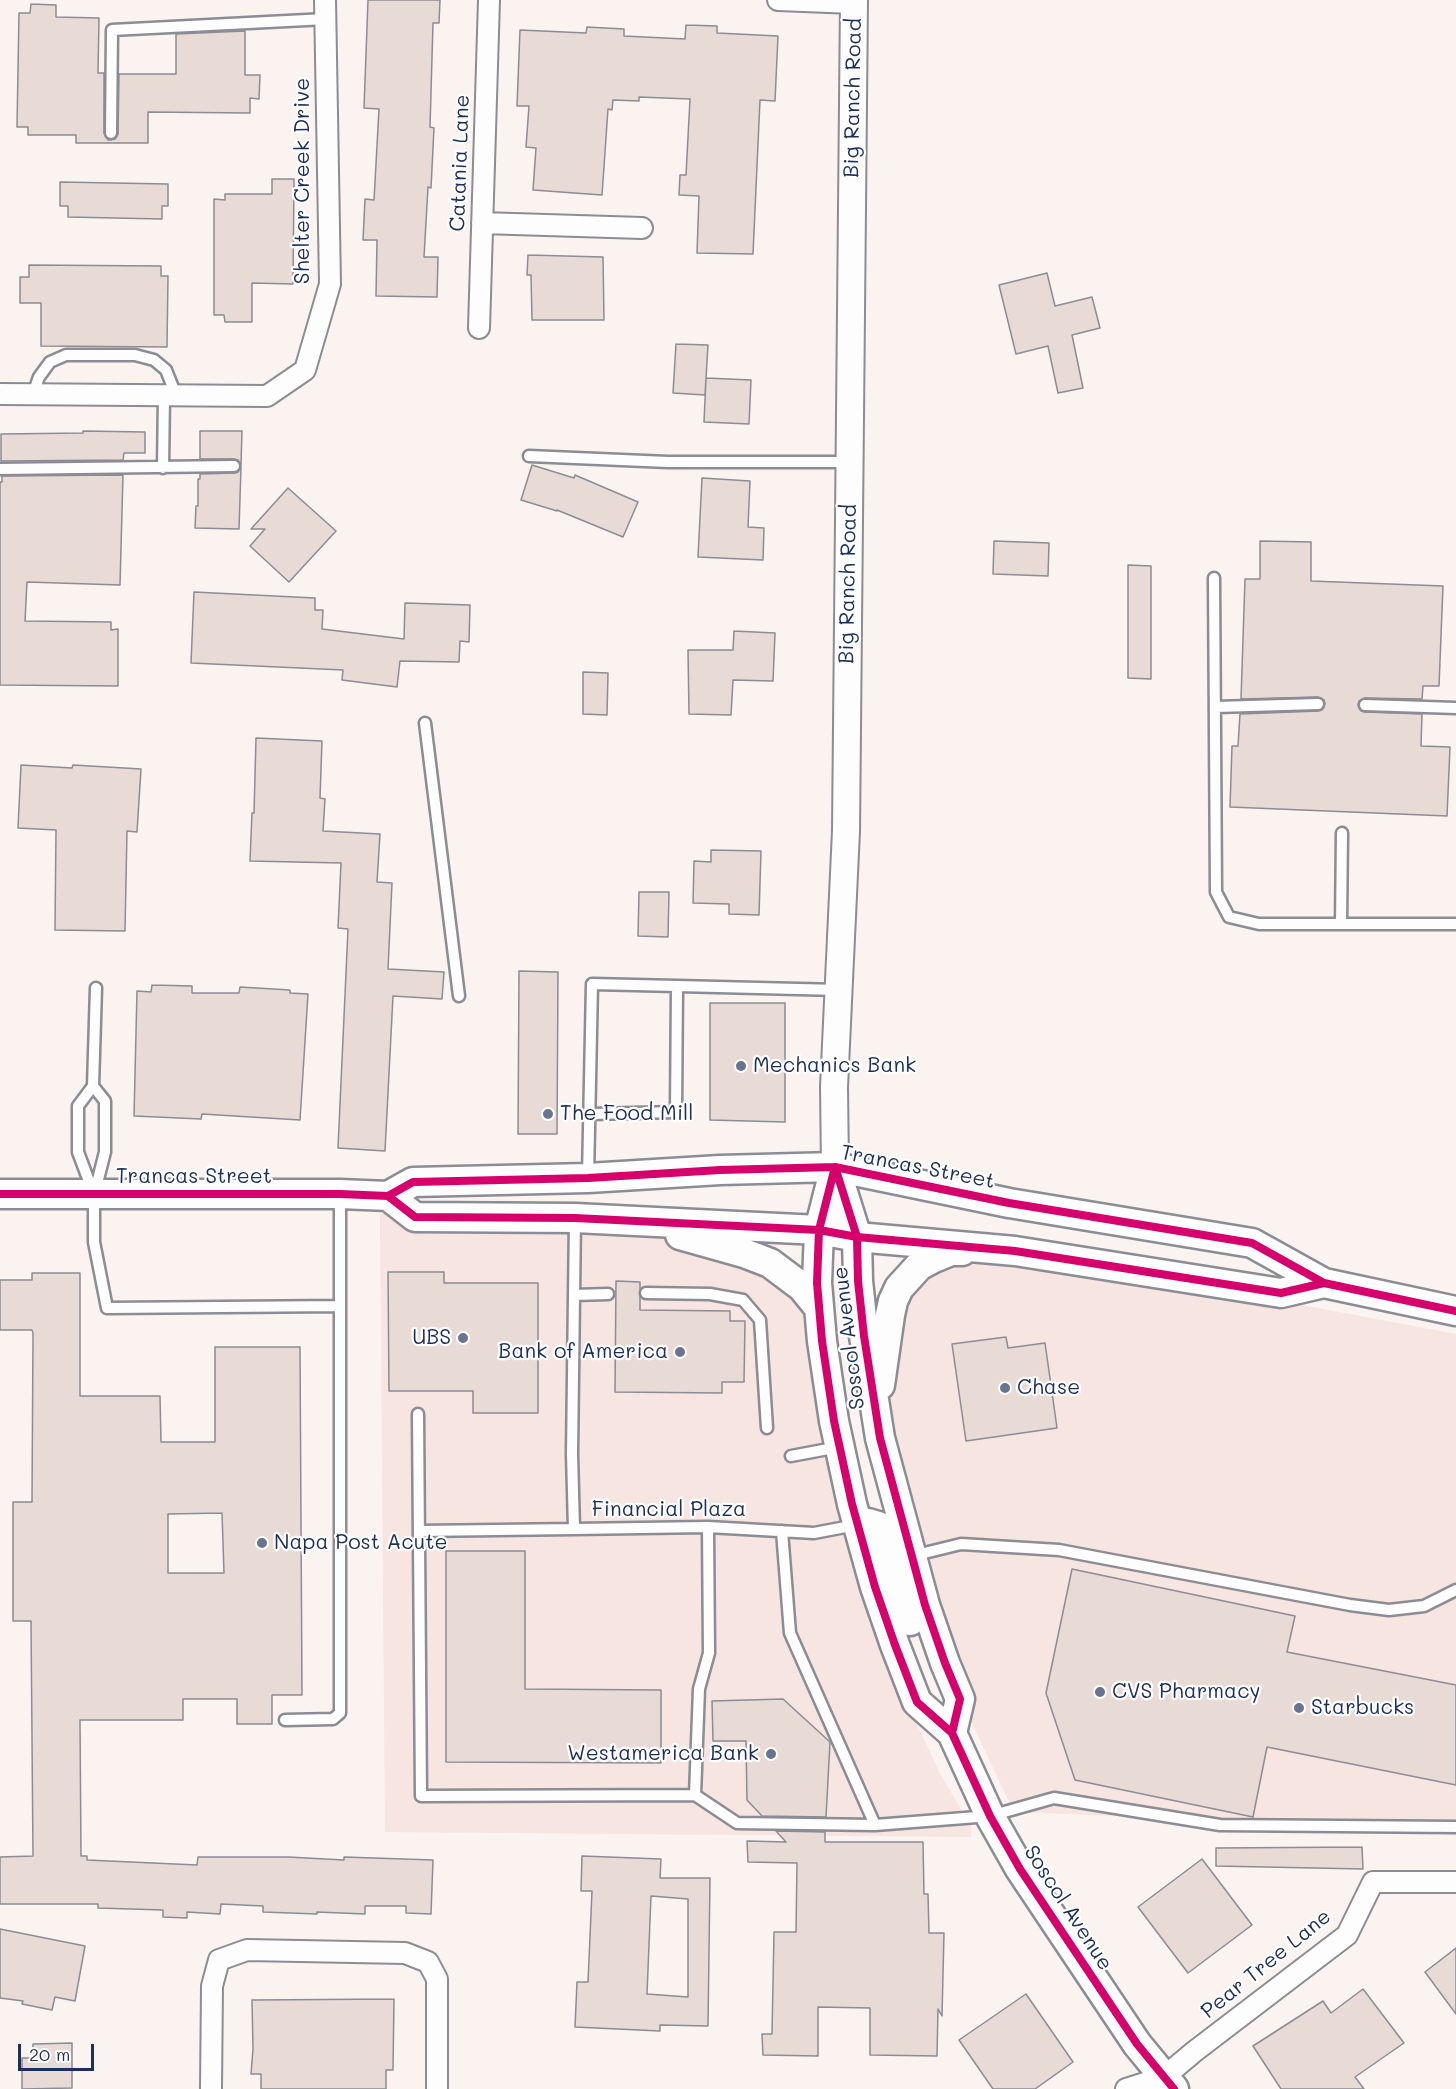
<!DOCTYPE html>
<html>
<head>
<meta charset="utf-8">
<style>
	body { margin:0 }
	#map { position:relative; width:1456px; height:2089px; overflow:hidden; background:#faf3f0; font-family:Mali,sans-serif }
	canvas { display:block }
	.scale { position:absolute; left:18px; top:2044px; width:76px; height:27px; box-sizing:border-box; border:3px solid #1b2f5e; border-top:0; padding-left:8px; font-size:18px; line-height:21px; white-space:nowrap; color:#1b2f5e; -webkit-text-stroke:4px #fff; paint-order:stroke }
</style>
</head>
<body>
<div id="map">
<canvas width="1456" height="2089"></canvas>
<div class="scale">20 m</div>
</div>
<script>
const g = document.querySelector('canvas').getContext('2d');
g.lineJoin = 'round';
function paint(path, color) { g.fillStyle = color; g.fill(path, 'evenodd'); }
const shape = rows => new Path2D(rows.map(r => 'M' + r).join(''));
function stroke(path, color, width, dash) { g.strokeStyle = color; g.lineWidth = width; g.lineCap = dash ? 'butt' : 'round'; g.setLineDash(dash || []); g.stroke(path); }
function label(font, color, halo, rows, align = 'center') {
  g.font = font + ' Mali,sans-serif'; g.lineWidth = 4.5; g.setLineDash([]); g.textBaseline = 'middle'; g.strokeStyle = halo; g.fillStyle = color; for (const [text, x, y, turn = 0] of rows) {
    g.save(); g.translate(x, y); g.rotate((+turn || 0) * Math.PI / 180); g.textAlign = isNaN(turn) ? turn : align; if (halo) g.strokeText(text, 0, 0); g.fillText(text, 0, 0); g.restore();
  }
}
const built = shape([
	[380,1214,575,1218,653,1228,802,1287,917,1702,916,1722,940,1774,971,1826,971,1837,385,1832],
	[1015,1251,1456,1334,1456,1828,1014,1812,970,1719,880,1438,890,1315,919,1266]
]);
const building = shape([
	[368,0,440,0,439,23,433,23,430,127,434,128,431,188,428,187,424,257,438,257,437,297,376,296,377,240,363,240,365,199,374,200,379,109,364,108,368,0],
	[31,4,56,5,56,17,99,18,98,73,104,73,104,133,108,140,115,139,118,134,119,74,176,74,176,34,245,31,245,75,260,75,259,99,250,98,250,113,148,112,148,143,76,143,76,135,28,135,28,127,17,127,19,13,30,13,31,4],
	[686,25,717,26,717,33,778,36,775,101,760,100,753,254,697,253,699,196,679,195,680,175,686,175,690,99,639,97,639,101,613,100,612,110,608,109,602,195,533,190,536,148,526,147,529,106,517,106,520,30,586,33,587,27,624,29,624,36,685,39,686,25],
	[272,179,294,179,293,284,252,283,252,322,225,322,224,315,214,315,214,199,225,200,225,194,272,194,272,179],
	[60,182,168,184,168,206,162,206,162,219,68,217,68,206,60,206,60,182],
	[528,255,603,257,604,320,532,320,531,275,527,275,528,255],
	[29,265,161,266,161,276,168,276,167,347,41,346,41,303,20,303,20,277,29,277,29,265],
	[1047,273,1055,306,1092,297,1100,328,1072,335,1083,388,1058,393,1048,346,1016,354,999,285,1047,273],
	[676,344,708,345,705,395,673,393,676,344],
	[706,378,751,380,749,424,704,422,706,378],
	[83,431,145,432,145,453,124,453,123,460,1,461,1,434,83,433,83,431],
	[200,431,242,431,241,465,238,460,234,459,200,459,200,431],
	[532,465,574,478,575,475,638,502,623,537,557,510,557,511,521,500,532,465],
	[241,467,239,529,195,528,196,506,198,506,198,479,200,479,200,474,235,473,238,472,241,467],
	[123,475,120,585,27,582,25,621,111,622,111,630,118,629,118,686,0,685,0,482,2,482,2,476,123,475],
	[702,478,750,481,748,527,764,528,763,560,698,557,702,478],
	[288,488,336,531,289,582,250,546,265,529,251,529,288,488],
	[994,541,1049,543,1048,576,993,574,994,541],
	[1260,541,1311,542,1311,581,1443,586,1439,686,1423,686,1422,699,1365,698,1359,701,1358,705,1361,711,1365,712,1422,714,1421,746,1450,747,1447,816,1230,807,1232,746,1238,746,1240,714,1318,711,1322,710,1325,704,1324,700,1318,697,1241,699,1245,579,1260,579,1260,541],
	[1128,565,1151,566,1151,679,1128,678,1128,565],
	[194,592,315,598,315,610,323,610,322,629,404,639,405,603,470,605,469,642,460,641,459,662,400,661,397,687,342,680,343,670,191,663,194,592],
	[734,631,775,633,773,681,733,680,731,715,689,714,688,650,733,650,734,631],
	[583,672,608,673,607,715,583,714,583,672],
	[256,738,322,741,320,798,325,799,323,831,380,834,377,882,392,883,388,969,444,972,442,999,393,996,385,1151,338,1148,348,929,338,928,341,863,250,861,252,813,254,813,256,738],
	[21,765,72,768,73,765,141,769,137,832,127,831,125,931,55,930,56,830,18,828,21,765],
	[711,850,761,851,759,915,729,914,729,904,693,903,694,861,711,862,711,850],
	[639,892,669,892,668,937,638,936,639,892],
	[519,971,558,972,557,1134,518,1134,519,971],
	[152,985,192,986,192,993,239,993,240,987,290,990,290,993,308,994,300,1120,202,1114,201,1119,134,1116,137,991,151,992,152,985],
	[710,1003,785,1003,785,1122,710,1120,710,1003],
	[388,1272,444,1272,444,1283,538,1283,538,1413,473,1413,473,1391,389,1391,388,1272],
	[32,1273,80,1273,80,1396,160,1396,161,1442,215,1442,215,1347,300,1347,302,1695,272,1695,272,1724,237,1724,237,1699,183,1699,183,1720,80,1720,81,1856,87,1856,87,1860,197,1865,198,1857,288,1857,344,1860,344,1857,433,1860,431,1914,406,1913,406,1906,365,1906,365,1914,317,1912,317,1914,263,1912,263,1906,221,1904,220,1914,187,1912,187,1918,163,1917,163,1910,98,1908,98,1904,0,1904,0,1857,33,1856,31,1621,13,1621,13,1502,32,1502,33,1333,32,1330,0,1330,0,1280,32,1280,32,1273],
	[222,1513,224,1573,168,1573,168,1514,222,1513],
	[616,1281,640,1282,640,1310,730,1311,730,1321,745,1321,744,1382,722,1382,722,1393,615,1392,616,1281],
	[1006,1337,1008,1348,1045,1343,1057,1428,966,1441,952,1344,1006,1337],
	[446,1551,525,1551,525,1689,661,1690,661,1763,446,1762,446,1551],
	[1072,1569,1295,1616,1287,1652,1456,1685,1456,1785,1267,1747,1253,1817,1075,1780,1046,1693,1072,1569],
	[783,1699,830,1742,826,1817,762,1816,747,1800,746,1741,713,1741,712,1701,783,1699],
	[776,1831,825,1832,825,1842,923,1842,924,1894,928,1894,929,1933,944,1933,942,2016,938,2009,937,2056,870,2055,870,2008,818,2007,818,2056,763,2055,762,2034,772,2034,774,1932,796,1932,797,1863,748,1862,747,1841,786,1842,776,1831],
	[1362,1847,1363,1869,1216,1866,1216,1848,1362,1847],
	[582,1856,661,1859,660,1878,710,1878,708,2026,660,2025,660,2031,575,2027,577,1982,588,1982,592,1891,581,1891,582,1856],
	[651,1896,688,1899,688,1997,647,1994,651,1896],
	[1202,1859,1252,1925,1188,1973,1138,1907,1202,1859],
	[0,1929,85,1946,75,2001,55,1997,52,2010,22,2004,23,2001,0,1998,0,1929],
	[1456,1948,1456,2014,1425,1972,1456,1948],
	[1363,1989,1404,2043,1355,2077,1364,2089,1281,2089,1253,2046,1323,2001,1331,2013,1363,1989],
	[1026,1994,1073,2062,1035,2089,993,2089,959,2040,1026,1994],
	[394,1999,393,2070,386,2070,386,2089,261,2089,261,2074,251,2074,253,2049,252,2000,394,1999],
	[72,2043,72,2088,22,2089,22,2058,33,2058,33,2044,72,2043]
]);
const service = shape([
	[111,133,112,30,326,19],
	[33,394,39,377,50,362,66,355,135,355,154,360,166,370,176,395],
	[529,456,668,462,849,462],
	[163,468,164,395],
	[0,469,234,466],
	[1214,578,1216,892,1229,917,1259,924,1456,924],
	[1365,705,1456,708],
	[1216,707,1318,704],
	[425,723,459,996],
	[1341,924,1342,833],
	[677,986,839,990],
	[93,1086,96,988],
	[588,1177,592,984,677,986,676,1112,591,1114],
	[93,1192,78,1152,78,1106,93,1086,105,1101,105,1152,94,1195,94,1242,107,1308,339,1306],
	[575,1218,572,1454,574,1529,708,1527,814,1533,856,1525],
	[646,1293,710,1294,743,1300,760,1320,767,1428],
	[574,1295,608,1294],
	[418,1414,421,1796,695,1795,699,1689,709,1653,708,1527],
	[791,1456,839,1447],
	[419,1531,574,1529],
	[782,1531,790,1633,875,1825],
	[912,1556,961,1544,1059,1550,1350,1605,1389,1610,1424,1606,1456,1590],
	[285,1720,333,1719,340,1713,340,1194],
	[695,1795,737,1823,875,1825,990,1816,1054,1798,1220,1825,1456,1827]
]);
const minor = shape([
	[778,0,854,3],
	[482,223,642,228],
	[479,328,489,0],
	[0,394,267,396,305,370,330,284,325,0],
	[1158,2086,1164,2077,1195,2051,1347,1935,1373,1882,1456,1882],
	[211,2089,212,1986,219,1960,247,1950,405,1953,428,1962,437,1979,437,2089],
	[1126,2089,1164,2077]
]);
const tertiary = shape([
	[835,1167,834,1087,846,831,854,0]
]);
const secondary = shape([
	[835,1167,819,1230,817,1283,822,1341,834,1421,852,1504,875,1587,895,1645,917,1702,952,1733,990,1816,1020,1869,1137,2044,1174,2089],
	[835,1167,857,1237,858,1281,864,1336,880,1438,925,1605,945,1663,960,1699,952,1733],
	[0,1194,340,1194,388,1196,413,1182,588,1178,720,1170,835,1167,1009,1203,1252,1243,1324,1283,1456,1311],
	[388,1196,415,1217,575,1218,819,1230,857,1237,1015,1251,1281,1293,1324,1283],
	[680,1235,744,1253,770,1263,802,1287,819,1308],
	[880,1385,890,1315,893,1301,899,1288,919,1266,934,1258,951,1251,962,1251],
	[858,1525,868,1523,878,1526,910,1621]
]);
const cycleway = shape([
	[835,1167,819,1230,817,1283,822,1341,834,1421,852,1504,875,1587,895,1645,917,1702,952,1733,990,1816,1020,1869,1137,2044,1174,2089],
	[835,1167,857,1237,858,1281,864,1336,880,1438,925,1605,945,1663,960,1699,952,1733],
	[0,1194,340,1194,388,1196,413,1182,588,1178,720,1170,835,1167,1009,1203,1252,1243,1324,1283,1456,1311],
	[388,1196,415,1217,575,1218,819,1230,857,1237,1015,1251,1281,1293,1324,1283]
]);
const markers = [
	[741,1066,6,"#697491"],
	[548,1114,6,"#697491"],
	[463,1338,6,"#697491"],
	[680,1352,6,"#697491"],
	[1005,1388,6,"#697491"],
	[262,1543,6,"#697491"],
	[1100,1692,6,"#697491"],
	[1299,1708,6,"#697491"],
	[771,1754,6,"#697491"]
];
const streetNames = [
	["Big Ranch Road",853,98,-89],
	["Catania Lane",460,163,-88],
	["Shelter Creek Drive",303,181,-90],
	["Big Ranch Road",848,584,-89],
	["Trancas Street",918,1167,11],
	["Trancas Street",194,1177],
	["Soscol Avenue",849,1338,-97],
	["Financial Plaza",669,1510],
	["Soscol Avenue",1068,1908,57],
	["Pear Tree Lane",1266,1964,-39]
];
const poiNames = [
	["Mechanics Bank",753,1066],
	["The Food Mill",560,1114],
	["UBS",451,1338,"right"],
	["Bank of America",668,1352,"right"],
	["Chase",1017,1388],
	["Napa Post Acute",274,1543],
	["CVS Pharmacy",1112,1692],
	["Starbucks",1311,1708],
	["Westamerica Bank",759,1754,"right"]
];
paint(built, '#f6e5e0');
paint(building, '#e8dbd6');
stroke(building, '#8b8c94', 1.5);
stroke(service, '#8b8c94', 15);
stroke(minor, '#8b8c94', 24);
stroke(tertiary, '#8b8c94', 30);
stroke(secondary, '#8b8c94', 33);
stroke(service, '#fefdfd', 10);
stroke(minor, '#fefdfd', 20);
stroke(tertiary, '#fefdfd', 26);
stroke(secondary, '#fefdfd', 28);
stroke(cycleway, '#d6006c', 8);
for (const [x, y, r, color] of markers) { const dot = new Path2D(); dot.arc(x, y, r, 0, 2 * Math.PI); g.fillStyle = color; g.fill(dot); stroke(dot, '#fff', 2); }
label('21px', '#1b2f5e', '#fff', streetNames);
label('21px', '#1b2f5e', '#fff', poiNames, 'left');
</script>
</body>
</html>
